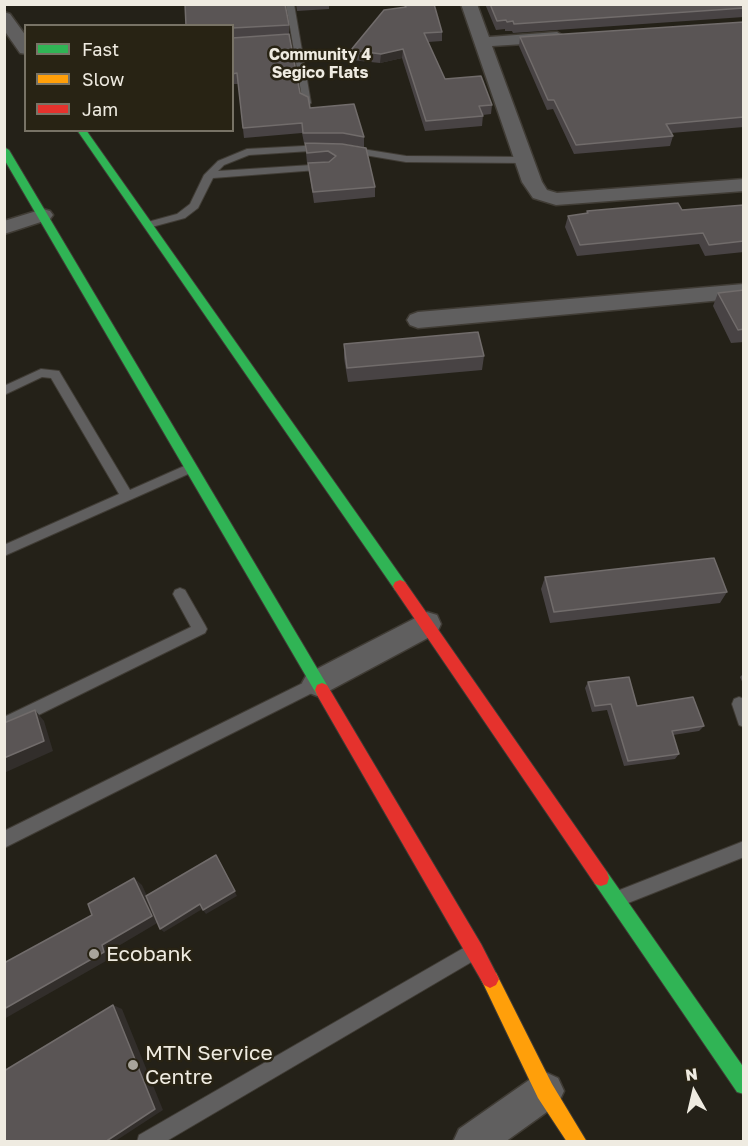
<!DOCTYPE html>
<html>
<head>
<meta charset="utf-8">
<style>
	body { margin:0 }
	#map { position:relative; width:748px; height:1146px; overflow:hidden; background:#242118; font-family:"Golos Text",sans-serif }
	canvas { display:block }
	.frame { position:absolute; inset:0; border:6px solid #efebe1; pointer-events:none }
	.legend { position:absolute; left:24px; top:24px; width:210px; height:108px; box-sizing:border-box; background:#282314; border:2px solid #787366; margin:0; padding:8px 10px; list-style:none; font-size:18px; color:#efebe1 }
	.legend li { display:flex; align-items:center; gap:12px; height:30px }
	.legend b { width:30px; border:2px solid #787366 }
	.north { position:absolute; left:664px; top:1062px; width:60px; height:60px; -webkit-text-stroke:4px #282314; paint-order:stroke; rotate:352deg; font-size:16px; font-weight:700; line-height:24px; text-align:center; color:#efebe1 }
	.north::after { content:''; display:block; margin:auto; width:21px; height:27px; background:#efebe1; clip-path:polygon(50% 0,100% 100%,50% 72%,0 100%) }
</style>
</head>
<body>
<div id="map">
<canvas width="748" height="1146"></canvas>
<div class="frame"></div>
<ul class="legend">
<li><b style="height:8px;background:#30b455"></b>Fast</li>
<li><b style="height:8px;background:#ff9f0a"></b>Slow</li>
<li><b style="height:8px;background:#e5322d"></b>Jam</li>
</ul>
<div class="north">N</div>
</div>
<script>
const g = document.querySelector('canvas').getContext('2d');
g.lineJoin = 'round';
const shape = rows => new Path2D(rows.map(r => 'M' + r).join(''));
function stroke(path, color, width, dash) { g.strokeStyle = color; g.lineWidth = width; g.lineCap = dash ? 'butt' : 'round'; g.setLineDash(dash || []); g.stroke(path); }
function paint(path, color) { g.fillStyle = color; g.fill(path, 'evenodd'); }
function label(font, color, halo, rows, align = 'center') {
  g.font = font + ' "Golos Text",sans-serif'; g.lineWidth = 5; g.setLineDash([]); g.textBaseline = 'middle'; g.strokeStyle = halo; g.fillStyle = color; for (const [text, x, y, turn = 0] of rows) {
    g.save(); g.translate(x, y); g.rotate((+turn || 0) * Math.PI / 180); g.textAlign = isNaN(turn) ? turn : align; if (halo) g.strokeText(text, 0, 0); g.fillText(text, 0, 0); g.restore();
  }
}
const lane = shape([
	[286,4,294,4,311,103,307,106,303,103,286,4],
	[322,145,325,146,325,150,249,155,224,165,218,171,327,164,332,167,330,169,213,178,198,208,185,218,148,228,143,225,144,223,177,214,190,204,204,175,218,161,247,149,322,145],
	[350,147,406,156,524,157,529,160,524,163,406,162,347,152,345,150,350,147],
	[41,369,59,371,130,490,191,463,197,468,195,471,4,556,4,545,119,494,51,378,42,377,4,395,4,386,41,369],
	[180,588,185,590,205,625,207,629,205,633,4,732,4,717,191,627,173,594,175,590,180,588],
	[317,676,322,678,324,683,322,688,4,848,4,831,317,676],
	[739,697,744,699,744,727,739,725,732,704,734,699,739,697],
	[744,841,744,857,618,907,612,905,610,899,612,893,744,841],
	[474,942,480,945,483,951,480,957,165,1142,137,1142,139,1135,474,942]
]);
const street = shape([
	[461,4,477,4,489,37,557,32,565,37,557,42,492,46,542,182,547,190,557,193,744,179,744,191,556,205,533,198,522,182,461,4],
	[4,12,10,14,26,36,26,54,20,53,4,30,4,12],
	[43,209,50,211,53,215,50,219,4,234,4,221,43,209],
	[744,284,744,298,418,328,410,325,407,320,410,315,418,312,744,284],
	[427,612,437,615,441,624,437,633,327,692,317,696,307,692,302,683,307,674,427,612],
	[545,1072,558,1078,564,1091,558,1104,505,1142,453,1142,459,1129,532,1078,545,1072]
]);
const fast = shape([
	[77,130,86,130,405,582,407,586,405,590,400,592,395,590,77,130],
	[4,147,9,150,327,685,329,690,327,695,322,697,317,695,4,159,4,147],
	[601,870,607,872,744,1068,744,1094,737,1092,595,884,593,878,595,872,601,870]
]);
const slow = shape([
	[490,970,496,973,552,1084,587,1142,567,1142,538,1098,481,979,484,973,490,970]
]);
const jam = shape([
	[400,580,405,582,607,872,609,878,607,884,601,886,595,884,395,590,393,586,395,582,400,580],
	[322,683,327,685,481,944,499,979,496,985,490,988,484,985,317,695,315,690,317,685,322,683]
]);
const wall = shape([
	[296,4,329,4,329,9,297,11],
	[404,4,434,4,442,32,442,41,428,42,445,79,492,105,491,114,483,115,482,126,425,131,402,58,380,63,351,60,351,50,404,7],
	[485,4,744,4,744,17,513,33,512,31,505,31,505,29,496,30],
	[744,22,744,127,671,133,673,136,670,146,574,154,553,109,547,110,519,46,520,37],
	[289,25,289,34,300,93,310,108,364,137,364,147,343,144,304,143,302,133,244,138,238,84,232,84,232,26],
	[305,143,342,144,375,187,375,197,314,203,308,163,329,162,307,163],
	[744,205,744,252,705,256,699,244,577,256,565,227,568,216,586,214,587,211,682,210],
	[744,290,744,342,731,343,713,306,718,293],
	[344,344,484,356,482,370,348,382,344,358],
	[545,577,727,592,720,603,550,623,541,589],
	[744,673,744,686,740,677],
	[588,682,637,706,704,726,699,731,673,735,679,754,675,759,624,766,607,710,592,712,585,688]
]);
const shadedWall = shape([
	[403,49,402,58,380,63,381,54],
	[35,710,44,721,53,751,4,773,4,758],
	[219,860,237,896,206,914,203,910],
	[134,878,142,885,159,922,110,951,113,957,4,1019,4,1009,102,945],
	[200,904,204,908,164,932,160,929],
	[113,1005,122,1009,163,1110,114,1142,105,1142]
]);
const building = shape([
	[185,4,285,4,289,25,232,28,232,26,186,26,185,4],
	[405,4,434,4,442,32,424,33,445,79,481,76,492,105,479,106,483,116,426,121,403,49,381,54,351,50,384,10,406,7,405,4],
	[490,4,744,4,744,8,514,24,513,21,507,22,506,20,497,21,490,4],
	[744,22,744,117,666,124,673,136,576,145,554,100,548,100,520,37,744,22],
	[289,34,300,93,308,97,310,108,354,104,364,137,343,133,303,133,302,123,243,128,237,73,232,74,232,38,289,34],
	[305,143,342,144,366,148,375,187,313,192,308,163,329,162,336,156,328,151,307,153,305,143],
	[678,203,682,210,744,205,744,241,709,245,703,233,580,245,568,216,588,213,587,211,678,203],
	[744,290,744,329,738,330,718,293,744,290],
	[478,332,484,356,347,368,344,344,478,332],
	[714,558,727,592,554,612,545,577,714,558],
	[629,677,637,706,693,697,704,726,672,731,679,754,628,761,611,704,595,706,588,682,629,677],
	[35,710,44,741,4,758,4,723,35,710],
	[216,855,235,891,203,910,200,904,160,929,146,896,216,855],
	[134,878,152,916,102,945,104,952,4,1009,4,963,92,915,88,904,134,878],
	[113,1005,155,1109,105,1142,4,1142,4,1071,113,1005]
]);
const markers = [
	[94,954,6,"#a8a49b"],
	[133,1065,6,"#a8a49b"]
];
const farNeighbourhoodnames = [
	["Community 4",320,55],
	["Segico Flats",320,73]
];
const nearPoinames = [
	["Ecobank",106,954],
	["MTN Service",145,1053],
	["Centre",145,1077]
];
stroke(lane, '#403c35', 2);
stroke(street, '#403c35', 3);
stroke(fast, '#403c35', 2);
stroke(slow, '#403c35', 2);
stroke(jam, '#403c35', 2);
paint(lane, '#605f5f');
paint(street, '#605f5f');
paint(fast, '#30b455');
paint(slow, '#ff9f0a');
paint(jam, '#e5322d');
paint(wall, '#484344');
paint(shadedWall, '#322e2b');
paint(building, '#5a5555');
stroke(building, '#716c6b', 1.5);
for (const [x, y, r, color] of markers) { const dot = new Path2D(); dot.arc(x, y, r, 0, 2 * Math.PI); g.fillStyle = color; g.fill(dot); stroke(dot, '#282314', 2); }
label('bold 16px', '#efebe1', '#282314', farNeighbourhoodnames);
label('21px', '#efebe1', '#282314', nearPoinames, 'left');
</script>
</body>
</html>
